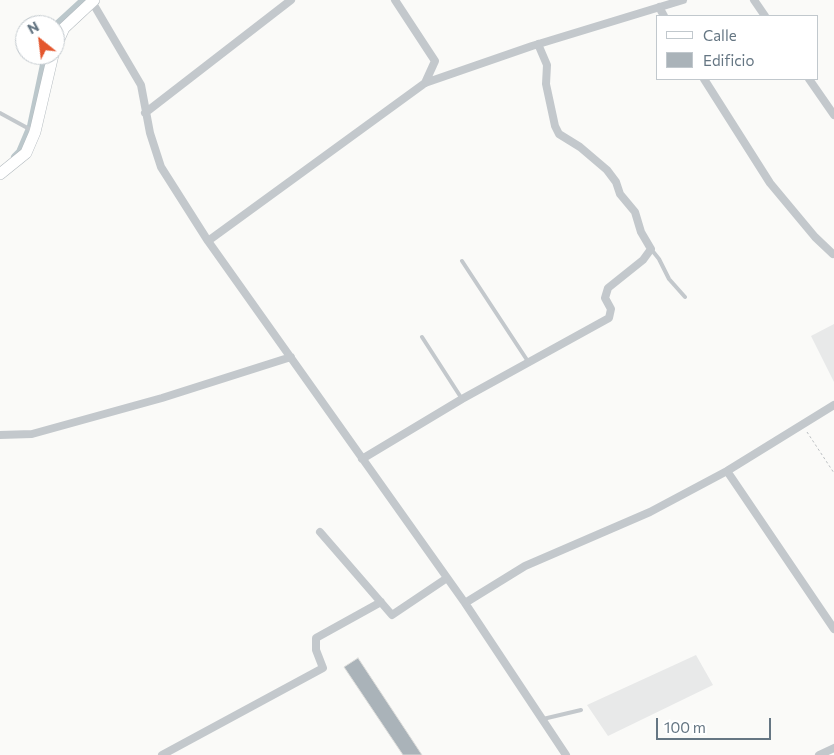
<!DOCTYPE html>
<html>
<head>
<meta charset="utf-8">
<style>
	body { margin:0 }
	#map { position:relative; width:834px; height:755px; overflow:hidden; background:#fafaf8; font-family:Commissioner,sans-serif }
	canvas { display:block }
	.legend { position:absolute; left:656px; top:15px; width:162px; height:65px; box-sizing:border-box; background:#fff; border:1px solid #c1c8cd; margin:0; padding:6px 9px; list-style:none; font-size:15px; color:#657683 }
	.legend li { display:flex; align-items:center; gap:10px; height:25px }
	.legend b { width:25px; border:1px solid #c1c8cd }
	.north { position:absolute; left:15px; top:15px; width:50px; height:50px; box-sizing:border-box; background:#fff; border:1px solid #c1c8cd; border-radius:50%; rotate:331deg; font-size:14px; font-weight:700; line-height:20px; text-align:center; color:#657683 }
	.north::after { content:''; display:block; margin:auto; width:18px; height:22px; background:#e4572e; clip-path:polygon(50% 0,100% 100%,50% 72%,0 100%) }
	.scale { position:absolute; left:656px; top:718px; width:115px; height:22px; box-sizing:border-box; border:2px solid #657683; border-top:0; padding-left:6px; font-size:15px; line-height:18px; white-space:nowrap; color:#657683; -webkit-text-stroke:4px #fff; paint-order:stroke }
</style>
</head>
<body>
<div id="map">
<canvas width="834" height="755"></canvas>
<ul class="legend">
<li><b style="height:6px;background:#fff"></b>Calle</li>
<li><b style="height:14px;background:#aab3b9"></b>Edificio</li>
</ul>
<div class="north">N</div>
<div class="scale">100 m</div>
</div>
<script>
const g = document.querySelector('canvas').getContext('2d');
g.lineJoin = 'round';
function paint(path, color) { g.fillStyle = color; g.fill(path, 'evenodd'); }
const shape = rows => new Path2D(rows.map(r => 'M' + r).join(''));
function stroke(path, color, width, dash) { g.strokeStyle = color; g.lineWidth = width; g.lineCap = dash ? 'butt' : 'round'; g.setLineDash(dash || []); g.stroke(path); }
const built = shape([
	[834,324,834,382,811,336],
	[696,655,713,685,608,736,587,705]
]);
const canal = shape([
	[55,31,59,23,84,0],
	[15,157,20,152,31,126,46,55]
]);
const building = shape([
	[358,658,422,755,403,755,344,667,358,658]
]);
const path = shape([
	[807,432,834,473]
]);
const lane = shape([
	[0,113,33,131],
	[651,249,659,259,669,279,685,297],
	[462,261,529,363],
	[422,337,462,399],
	[543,719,581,710]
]);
const street = shape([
	[91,0,141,85,150,133,161,167,208,241,465,603,566,755],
	[395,0,435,61,425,83],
	[754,0,765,16],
	[659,7,664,16],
	[704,79,770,183,815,237,833,254],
	[809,79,834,115],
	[145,113,291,0],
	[208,241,425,83,532,46,683,0],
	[0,435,32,434,162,398,291,357],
	[362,459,462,399,609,318,611,309,605,298,608,288,643,260,651,249,641,232,635,212,620,194,616,182,607,170,580,147,559,134,555,126,546,84,547,65,538,44],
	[727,471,834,629],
	[320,532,392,615,447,578],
	[465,603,525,566,650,512,727,471,834,405],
	[162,755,323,668,316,650,316,638,381,602],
	[819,755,834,748]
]);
const secondary = shape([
	[55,48,64,28,94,0],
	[0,174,26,153,35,132,53,55]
]);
paint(built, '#e8e9e9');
stroke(canal, '#bbc7cb', 8);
paint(building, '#aab3b9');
stroke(building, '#dcdcda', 1);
stroke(secondary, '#b3babf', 12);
stroke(path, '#bbbfc2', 1, [2.5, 2.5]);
stroke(lane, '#c3c8cc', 4);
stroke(street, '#c3c8cc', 8);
stroke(secondary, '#fff', 11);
</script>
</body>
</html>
